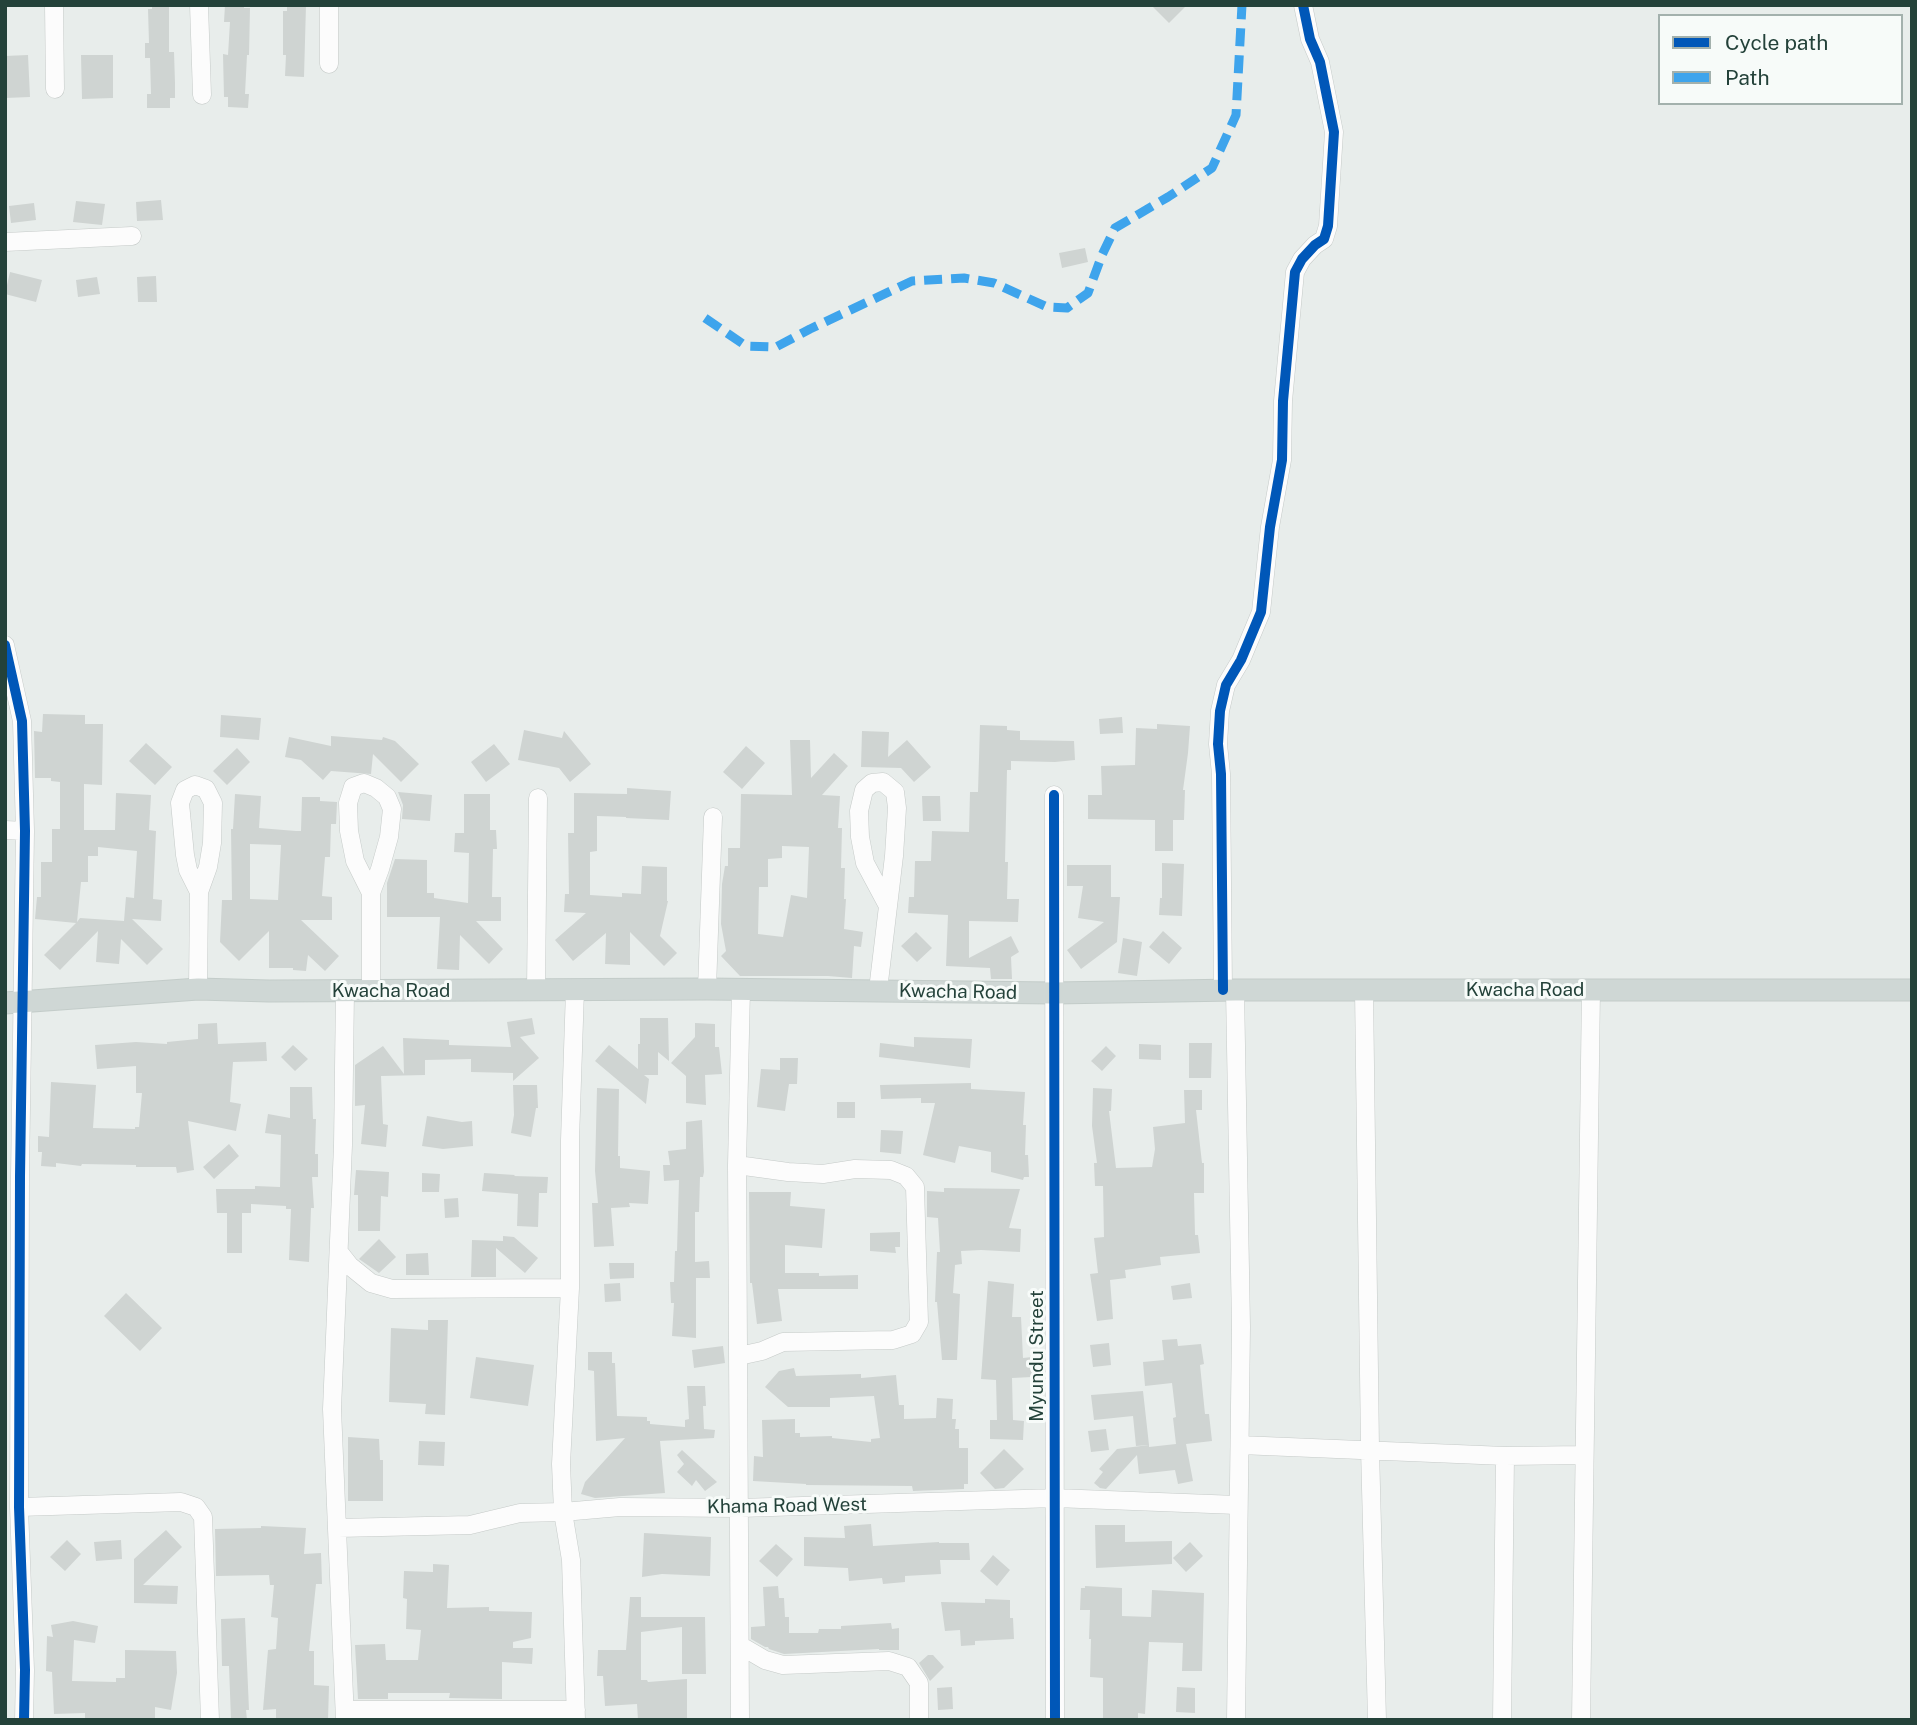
<!DOCTYPE html>
<html>
<head>
<meta charset="utf-8">
<style>
	body { margin:0 }
	#map { position:relative; width:1917px; height:1725px; overflow:hidden; background:#e8edeb; font-family:"Public Sans",sans-serif }
	canvas { display:block }
	.frame { position:absolute; inset:0; border:7px solid #24423a; pointer-events:none }
	.legend { position:absolute; left:1658px; top:14px; width:245px; height:91px; box-sizing:border-box; background:#f7fbf9; border:2px solid #a3b1ad; margin:0; padding:9px 12px; list-style:none; font-size:21px; color:#24423a }
	.legend li { display:flex; align-items:center; gap:14px; height:35px }
	.legend b { width:35px; border:2px solid #a3b1ad }
</style>
</head>
<body>
<div id="map">
<canvas width="1917" height="1725"></canvas>
<div class="frame"></div>
<ul class="legend">
<li><b style="height:9px;background:#0057b8"></b>Cycle path</li>
<li><b style="height:9px;background:#3ea4ec"></b>Path</li>
</ul>
</div>
<script>
const g = document.querySelector('canvas').getContext('2d');
g.lineJoin = 'round';
function paint(path, color) { g.fillStyle = color; g.fill(path, 'evenodd'); }
const shape = rows => new Path2D(rows.map(r => 'M' + r).join(''));
function stroke(path, color, width, dash) { g.strokeStyle = color; g.lineWidth = width; g.lineCap = dash ? 'butt' : 'round'; g.setLineDash(dash || []); g.stroke(path); }
function label(font, color, halo, rows, align = 'center') {
  g.font = font + ' "Public Sans",sans-serif'; g.lineWidth = 6; g.setLineDash([]); g.textBaseline = 'middle'; g.strokeStyle = halo; g.fillStyle = color; for (const [text, x, y, turn = 0] of rows) {
    g.save(); g.translate(x, y); g.rotate((+turn || 0) * Math.PI / 180); g.textAlign = isNaN(turn) ? turn : align; if (halo) g.strokeText(text, 0, 0); g.fillText(text, 0, 0); g.restore();
  }
}
const building = shape([
	[152,5,169,5,169,52,174,52,175,83,175,98,170,98,170,108,147,108,147,94,151,94,150,58,145,58,145,43,149,43,148,9,152,9],
	[225,5,244,5,244,8,250,8,249,55,247,55,245,94,249,94,248,108,228,107,228,97,224,97,223,54,228,55,230,22,224,22],
	[287,5,306,5,304,77,285,76,286,55,283,55,283,11,287,11],
	[1151,5,1187,5,1169,23],
	[28,55,30,97,5,98,5,56],
	[81,55,113,55,113,98,82,99],
	[161,200,163,220,137,221,136,202],
	[76,201,105,204,102,225,73,222],
	[34,203,36,220,11,223,9,206],
	[1085,248,1088,262,1062,268,1059,253],
	[10,272,42,280,36,302,5,294],
	[156,276,157,302,138,302,137,277],
	[97,277,100,294,78,297,76,280],
	[43,714,85,715,85,724,103,724,102,785,84,784,84,830,115,830,116,793,151,795,149,830,156,831,153,899,162,900,161,921,132,919,163,949,147,965,121,939,119,964,96,962,98,931,60,970,44,955,76,923,35,919,37,897,41,897,41,862,52,862,52,829,60,829,60,782,51,781,51,778,35,778,34,731,42,732],
	[98,847,137,851,134,898,126,897,124,921,80,918,77,922,81,882,88,882,88,856,98,856],
	[221,715,261,718,259,740,220,737],
	[1122,717,1123,733,1100,734,1099,719],
	[1157,724,1190,726,1188,753,1183,790,1185,790,1184,820,1173,820,1173,851,1155,851,1155,820,1088,819,1088,795,1102,795,1101,766,1135,765,1136,728,1157,729],
	[980,725,1007,726,1007,730,1020,731,1020,740,1074,741,1075,760,1055,762,1011,761,1011,770,1007,770,1005,862,1008,862,1007,899,1019,899,1018,922,969,921,969,958,1011,936,1019,952,1011,957,1012,979,991,979,990,968,946,966,948,915,908,913,909,897,914,897,915,861,931,861,932,831,969,832,970,792,978,792],
	[524,730,562,738,564,731,591,764,570,782,559,768,518,760],
	[862,731,889,732,888,757,907,740,931,767,914,782,901,768,861,767],
	[331,736,382,740,383,737,395,741,419,764,401,782,373,754,371,774,331,771,323,780,301,760,285,757,289,737,331,746],
	[790,740,810,740,811,778,834,753,848,766,822,795,840,796,838,828,842,828,841,868,845,868,844,899,846,899,844,929,863,932,861,947,854,946,852,978,828,976,740,976,721,956,726,951,721,924,722,884,725,866,728,866,728,848,740,848,741,794,792,795],
	[782,846,809,847,807,898,791,895,783,937,758,934,759,887,768,887,768,859,782,858],
	[146,743,172,767,155,785,129,761],
	[494,744,510,764,486,782,471,762],
	[746,746,765,763,742,789,723,772],
	[237,748,250,762,227,785,213,771],
	[627,788,671,791,669,820,626,818,626,817,597,816,597,851,590,852,590,895,622,897,622,893,641,894,642,866,667,867,667,901,668,901,660,936,677,953,664,966,630,932,630,965,605,964,606,933,573,961,555,940,586,913,564,912,565,894,569,894,568,833,574,833,574,793,627,794],
	[398,792,432,795,430,821,402,819,403,805],
	[235,794,261,796,259,828,296,831,301,831,302,797,320,797,320,801,337,802,336,824,331,824,330,857,325,857,322,896,332,897,332,920,301,920,339,956,325,971,308,955,306,971,293,970,293,968,269,968,269,931,239,961,220,942,222,900,232,900,231,829,233,829],
	[250,844,281,845,278,900,250,899],
	[464,794,490,794,490,830,496,830,497,849,493,849,492,897,501,897,501,921,476,921,503,949,489,964,460,935,459,970,437,969,440,917,387,917,387,883,395,859,427,860,427,893,434,893,434,898,468,903,469,853,454,852,455,833,464,833],
	[922,796,940,796,941,821,923,821],
	[1162,863,1184,864,1182,916,1159,915,1160,898,1162,898],
	[1067,865,1111,865,1111,897,1120,897,1117,942,1081,969,1067,950,1104,922,1078,918,1083,886,1067,886],
	[1163,931,1182,948,1169,964,1149,947],
	[916,932,932,948,917,962,901,946],
	[1123,938,1142,942,1137,976,1118,973],
	[532,1018,535,1034,520,1037,539,1058,513,1081,513,1073,471,1072,471,1059,425,1060,425,1075,381,1076,383,1124,388,1125,386,1147,361,1144,365,1105,355,1106,355,1065,383,1046,404,1074,403,1038,449,1040,449,1045,511,1047,507,1022],
	[640,1018,668,1018,669,1061,658,1052,658,1075,644,1075,649,1079,646,1104,595,1061,609,1045,638,1069,638,1044,640,1044],
	[217,1023,218,1044,266,1042,267,1061,233,1062,230,1102,241,1104,236,1131,188,1121,194,1170,177,1173,176,1167,136,1167,136,1165,82,1164,81,1166,56,1163,56,1167,41,1166,42,1152,38,1152,38,1136,49,1137,51,1082,96,1085,93,1128,135,1129,135,1127,139,1127,142,1093,136,1093,136,1066,97,1069,95,1045,136,1042,167,1044,167,1042,198,1039,198,1024],
	[695,1023,715,1024,715,1047,719,1047,722,1074,705,1075,706,1105,686,1103,686,1076,671,1063,695,1037],
	[914,1037,972,1039,970,1068,879,1057,880,1043,914,1047],
	[1189,1043,1212,1043,1211,1078,1189,1078],
	[1139,1044,1161,1045,1161,1060,1139,1059],
	[293,1045,308,1059,295,1071,281,1057],
	[1106,1046,1116,1056,1102,1071,1091,1061],
	[780,1058,798,1058,797,1084,789,1084,785,1111,757,1107,761,1069,780,1070],
	[971,1083,971,1089,1025,1092,1023,1125,1026,1125,1025,1155,1028,1155,1029,1177,1024,1177,1023,1180,991,1172,991,1152,959,1146,955,1163,923,1155,935,1103,921,1103,921,1098,881,1099,880,1085],
	[513,1085,537,1085,538,1108,536,1108,531,1137,511,1133,514,1115],
	[290,1087,312,1087,313,1119,316,1119,315,1154,318,1154,318,1177,312,1177,314,1208,311,1208,309,1262,289,1260,291,1209,286,1209,286,1206,251,1204,251,1213,242,1213,242,1253,227,1253,227,1213,217,1213,216,1189,255,1189,255,1186,280,1187,281,1135,265,1133,268,1114,290,1118],
	[597,1088,619,1089,618,1156,620,1156,620,1168,650,1171,648,1204,629,1203,630,1207,611,1208,614,1246,594,1247,592,1203,598,1203,595,1171],
	[1093,1088,1112,1089,1111,1111,1109,1111,1116,1168,1152,1167,1155,1149,1153,1127,1185,1123,1184,1090,1202,1090,1202,1110,1196,1110,1202,1163,1204,1163,1204,1193,1194,1193,1195,1235,1198,1235,1200,1253,1160,1257,1161,1265,1125,1270,1126,1278,1110,1280,1113,1319,1097,1321,1090,1274,1098,1273,1094,1238,1104,1237,1103,1186,1095,1186,1094,1163,1097,1163,1092,1126],
	[837,1102,855,1102,855,1118,837,1118],
	[427,1116,462,1122,472,1121,473,1146,443,1149,422,1146],
	[702,1120,704,1172,703,1177,700,1177,699,1212,695,1212,695,1262,709,1261,710,1278,696,1278,696,1338,672,1336,674,1303,671,1303,670,1282,674,1282,675,1251,677,1251,679,1180,664,1181,663,1165,670,1165,668,1151,686,1149,686,1122],
	[881,1130,903,1131,901,1154,880,1152],
	[229,1144,239,1156,214,1179,203,1167],
	[356,1170,389,1172,388,1197,381,1196,380,1231,358,1231,358,1195,354,1195],
	[422,1173,440,1174,439,1192,422,1192],
	[484,1173,515,1175,514,1176,548,1177,547,1193,539,1193,538,1227,517,1226,518,1194,482,1191],
	[944,1188,1020,1189,1009,1228,1021,1229,1020,1252,981,1250,961,1251,962,1264,955,1265,953,1293,960,1294,957,1360,942,1360,937,1302,935,1302,937,1252,940,1252,938,1218,927,1217,927,1191,944,1192],
	[749,1192,791,1192,790,1206,825,1209,822,1248,785,1245,785,1273,819,1273,819,1276,858,1275,858,1289,778,1289,782,1321,757,1324,752,1283,750,1283],
	[458,1198,459,1217,445,1218,444,1199],
	[900,1232,900,1247,895,1247,896,1253,870,1251,870,1233],
	[503,1236,514,1237,538,1258,525,1273,496,1248,496,1277,471,1277,472,1240,503,1241],
	[379,1239,396,1257,379,1273,359,1259],
	[428,1253,429,1275,406,1275,406,1254],
	[609,1263,634,1263,634,1278,610,1279],
	[988,1281,1014,1284,1012,1317,1021,1317,1023,1358,1032,1357,1032,1377,1012,1378,1013,1420,1024,1421,1023,1440,990,1439,990,1420,997,1420,996,1380,981,1379],
	[620,1283,621,1301,605,1302,604,1284],
	[1190,1283,1192,1298,1173,1300,1171,1286],
	[126,1293,162,1328,140,1351,104,1316],
	[428,1320,448,1320,445,1415,425,1414,426,1404,389,1402,391,1328,428,1330],
	[1177,1339,1178,1346,1201,1344,1204,1364,1200,1365,1205,1414,1209,1414,1212,1441,1186,1444,1193,1481,1178,1484,1175,1470,1139,1474,1137,1455,1106,1489,1100,1488,1094,1483,1103,1472,1099,1469,1117,1449,1149,1445,1149,1447,1176,1444,1173,1418,1176,1417,1172,1383,1145,1386,1143,1362,1164,1360,1162,1340],
	[1109,1343,1111,1365,1093,1367,1090,1345],
	[723,1346,725,1363,694,1368,692,1350],
	[588,1352,612,1352,612,1363,615,1363,617,1416,647,1417,647,1421,650,1421,650,1424,685,1427,685,1420,689,1419,687,1386,705,1386,706,1406,703,1406,704,1429,715,1430,714,1438,660,1441,665,1493,595,1498,581,1494,585,1482,625,1438,596,1441,594,1371,588,1370],
	[476,1357,534,1365,528,1406,470,1398],
	[794,1368,796,1376,861,1374,861,1378,896,1375,899,1405,904,1405,904,1419,936,1418,937,1398,953,1399,952,1419,956,1419,955,1429,959,1429,959,1448,968,1448,968,1484,964,1484,964,1489,913,1491,912,1486,806,1485,806,1484,753,1481,754,1456,763,1457,762,1420,795,1419,795,1433,800,1433,800,1437,832,1436,832,1438,871,1442,871,1439,880,1438,874,1396,830,1398,830,1407,788,1407,765,1387,779,1371],
	[1143,1391,1149,1445,1136,1446,1133,1416,1094,1420,1091,1395],
	[1106,1429,1109,1450,1091,1452,1088,1431],
	[348,1437,379,1439,380,1460,383,1460,383,1501,348,1501],
	[419,1441,445,1442,444,1466,418,1465],
	[1004,1449,1024,1469,1004,1488,995,1489,980,1473],
	[682,1450,717,1482,705,1491,696,1480,692,1486,677,1472,684,1464,677,1455],
	[871,1524,873,1546,939,1542,939,1543,969,1543,970,1560,940,1560,941,1574,905,1576,905,1582,883,1584,882,1578,849,1581,848,1568,804,1566,804,1537,845,1538,844,1526],
	[1095,1525,1125,1525,1125,1542,1172,1541,1172,1564,1096,1568],
	[261,1526,306,1528,304,1554,321,1553,322,1584,316,1584,309,1651,314,1651,314,1685,329,1686,328,1720,276,1720,276,1709,263,1710,268,1650,276,1649,278,1618,271,1617,274,1585,270,1585,269,1575,216,1576,215,1529,261,1528],
	[166,1530,182,1547,143,1585,178,1586,177,1604,134,1603,134,1559],
	[644,1533,711,1537,710,1576,662,1574,642,1577],
	[67,1540,81,1554,65,1571,50,1557],
	[121,1540,122,1559,96,1561,94,1542],
	[1190,1542,1203,1556,1186,1572,1173,1558],
	[776,1544,793,1559,777,1577,759,1561],
	[993,1555,1010,1570,997,1586,980,1571],
	[433,1564,449,1565,447,1608,489,1607,489,1611,532,1612,531,1638,513,1642,513,1648,533,1648,532,1664,502,1662,502,1699,449,1698,450,1693,388,1693,388,1699,358,1699,355,1645,385,1644,386,1660,418,1660,421,1630,406,1629,407,1599,403,1598,404,1571,433,1572],
	[778,1586,779,1598,784,1598,785,1617,789,1617,789,1633,818,1633,819,1629,841,1629,841,1626,891,1623,892,1629,899,1628,899,1650,879,1650,879,1649,784,1654,769,1649,768,1647,765,1647,751,1639,751,1627,765,1626,763,1587],
	[1085,1586,1122,1588,1122,1616,1151,1617,1152,1590,1204,1593,1202,1671,1182,1671,1183,1643,1149,1642,1145,1714,1138,1713,1138,1720,1103,1720,1103,1678,1090,1677,1091,1639,1089,1639,1090,1610,1080,1610,1081,1588,1085,1588],
	[630,1597,641,1597,641,1617,705,1617,706,1674,682,1674,682,1627,641,1632,641,1680,647,1680,648,1682,687,1679,687,1720,638,1720,637,1704,605,1706,603,1676,597,1676,598,1650,626,1650],
	[985,1599,1010,1600,1010,1618,1013,1618,1014,1639,975,1641,975,1645,961,1646,960,1630,945,1631,941,1602,985,1603],
	[245,1618,249,1710,246,1710,247,1720,231,1720,229,1666,222,1666,221,1619],
	[73,1621,98,1626,95,1643,74,1640,72,1681,116,1682,116,1678,125,1678,125,1650,176,1651,177,1673,171,1710,155,1707,155,1720,85,1720,85,1713,54,1714,52,1672,46,1671,47,1636,53,1637,51,1625],
	[928,1655,933,1655,944,1667,930,1681,919,1663],
	[952,1687,953,1709,938,1710,937,1688],
	[1177,1687,1195,1688,1195,1713,1176,1712]
]);
const minor = shape([
	[54,5,55,89],
	[199,5,202,95],
	[329,64,329,5],
	[5,242,132,236],
	[5,645,22,721,25,831,20,1176,19,1507,25,1670,24,1720],
	[1054,795,1055,1720],
	[5,830,25,831],
	[198,989,199,892,208,867,212,843,213,803,206,789,195,785,185,790,180,803,185,855,188,870,199,892],
	[707,989,713,817],
	[371,990,371,893,380,869,389,837,392,809,387,797,376,788,364,783,353,787,348,803,349,831,355,861,371,893],
	[536,990,538,798],
	[575,990,570,1140,570,1288,561,1464,563,1512,571,1560,576,1720],
	[878,990,894,856,897,808,895,792,883,782,872,783,864,790,859,811,860,837,865,863,888,906],
	[1223,990,1221,774,1218,744,1220,711,1226,685,1241,660,1261,612,1270,527,1282,460,1283,401,1295,272,1302,259,1315,245,1324,239,1328,226,1334,132,1320,62,1310,39,1303,5],
	[1235,990,1241,1327,1236,1720],
	[1364,990,1370,1449,1377,1720],
	[345,991,343,1145,332,1409,345,1720],
	[737,1165,788,1172,823,1174,855,1169,891,1170,906,1176,915,1187,919,1322,912,1334,893,1340,783,1342,762,1351,739,1356],
	[339,1252,350,1266,371,1283,392,1289,570,1288],
	[1240,1445,1505,1456,1584,1455],
	[19,1507,181,1502,196,1507,203,1517,210,1720],
	[338,1528,470,1525,520,1513,563,1512,620,1507,740,1508,1055,1498,1237,1505],
	[741,1646,765,1660,783,1665,889,1661,908,1667,919,1683,919,1720],
	[345,1710,576,1710],
	[740,1720,737,1165,741,989],
	[1502,1720,1505,1456],
	[1581,1720,1591,989]
]);
const major = shape([
	[5,1003,198,989,269,991,707,989,1054,993,1235,990,1912,990]
]);
const quiet = shape([
	[705,318,746,346,776,347,810,329,912,281,964,278,994,283,1047,307,1067,308,1088,293,1102,255,1115,228,1168,197,1212,168,1236,115,1242,5]
]);
const cycleway = shape([
	[5,645,22,721,25,831,20,1176,19,1507,25,1670,24,1720],
	[1054,795,1055,1720],
	[1223,990,1221,774,1218,744,1220,711,1226,685,1241,660,1261,612,1270,527,1282,460,1283,401,1295,272,1302,259,1315,245,1324,239,1328,226,1334,132,1320,62,1310,39,1303,5]
]);
const streetNames = [
	["Kwacha Road",1525,990],
	["Kwacha Road",391,991],
	["Kwacha Road",958,992,1],
	["Myundu Street",1037,1356,-90],
	["Khama Road West",787,1506,-1]
];
paint(building, '#cfd4d2');
stroke(minor, '#c5cac8', 19);
stroke(major, '#c3ccc9', 23);
stroke(minor, '#fcfcfc', 18);
stroke(major, '#cfd7d5', 21);
stroke(quiet, '#3ea4ec', 9, [18, 9]);
stroke(cycleway, '#0057b8', 10);
label('19px', '#24423a', '#f7fbf9', streetNames);
</script>
</body>
</html>
